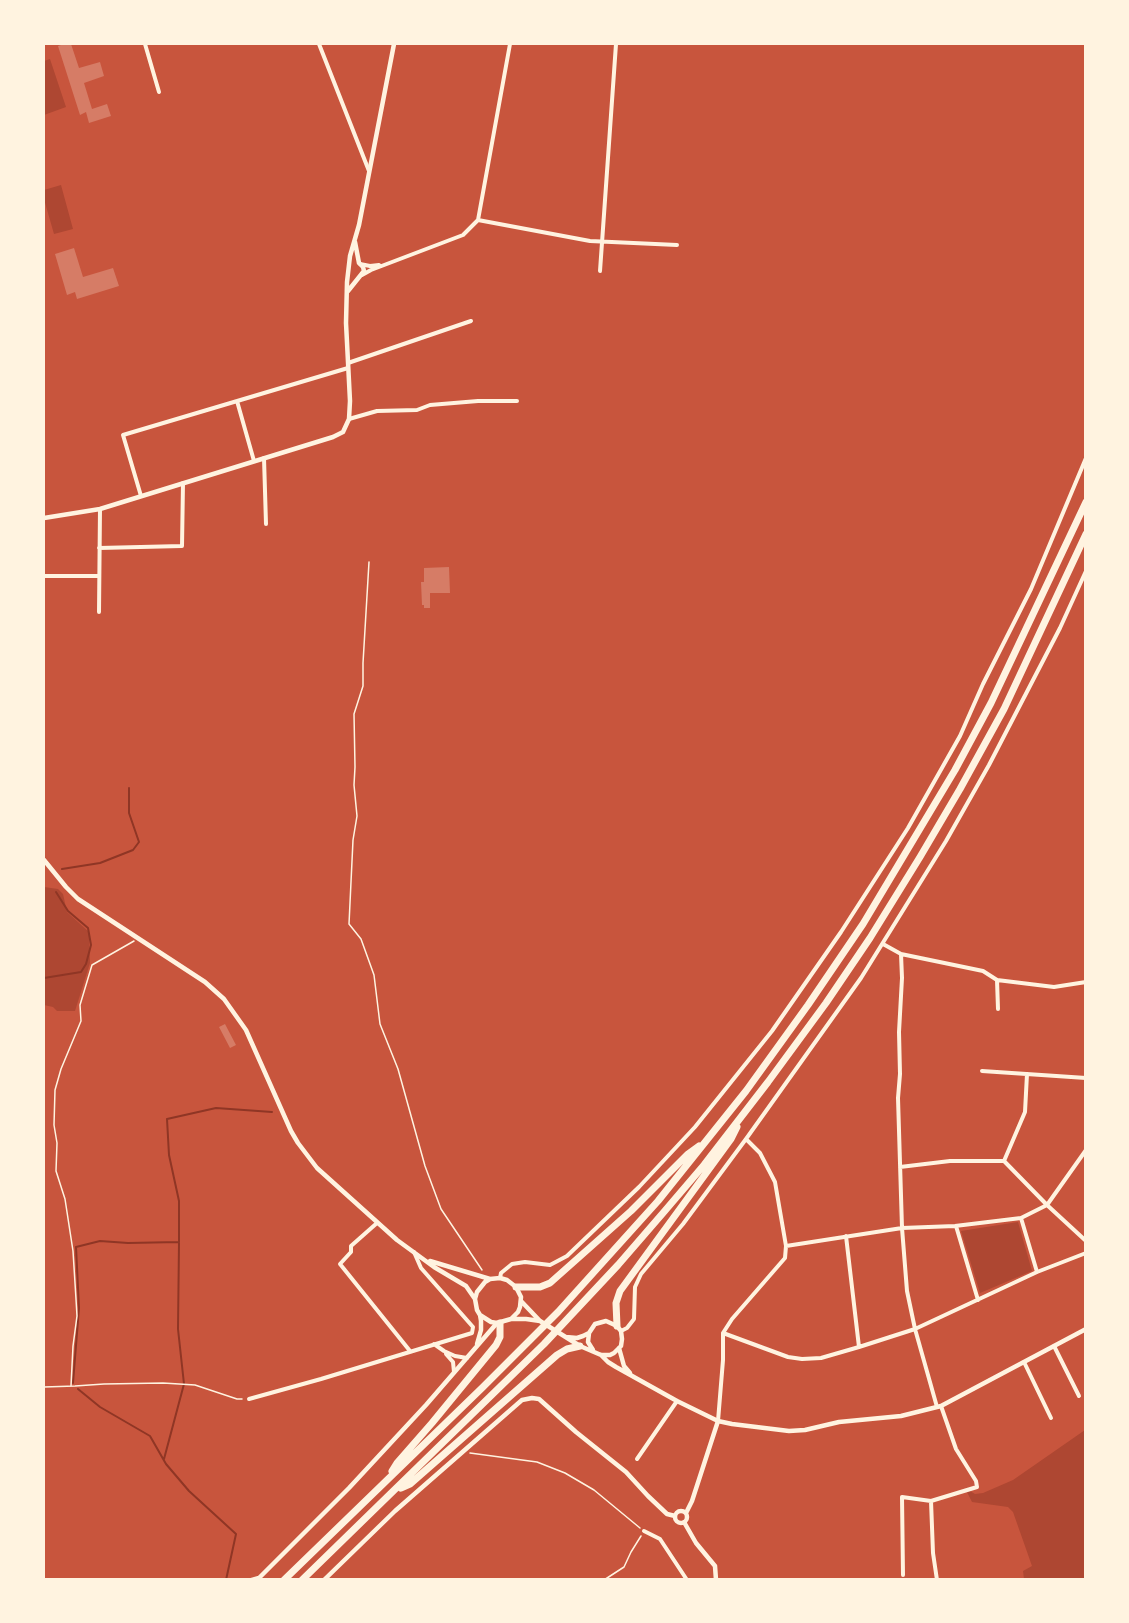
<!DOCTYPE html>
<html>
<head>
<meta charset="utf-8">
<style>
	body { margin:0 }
	#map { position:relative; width:1129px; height:1623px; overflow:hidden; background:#c8553d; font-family:Mulish,sans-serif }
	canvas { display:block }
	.frame { position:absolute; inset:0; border:45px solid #fff3e0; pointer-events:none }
</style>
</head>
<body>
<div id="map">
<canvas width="1129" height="1623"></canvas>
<div class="frame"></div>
</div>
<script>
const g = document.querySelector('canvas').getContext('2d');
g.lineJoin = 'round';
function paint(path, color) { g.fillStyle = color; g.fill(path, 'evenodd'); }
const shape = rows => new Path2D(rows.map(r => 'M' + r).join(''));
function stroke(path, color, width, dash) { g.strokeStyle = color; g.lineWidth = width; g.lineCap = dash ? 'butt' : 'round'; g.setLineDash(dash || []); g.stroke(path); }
const green = shape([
	[50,59,66,107,44,115,44,61],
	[61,185,73,229,54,234,44,199,44,190],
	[44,887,58,889,63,894,67,912,89,932,90,963,75,1011,57,1011,53,1007,44,1005],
	[1018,1222,1032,1271,980,1293,961,1231],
	[1085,1430,1085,1579,1024,1579,1023,1571,1032,1566,1013,1512,1008,1507,972,1502,967,1492,970,1491,975,1494,983,1493,1013,1480]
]);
const stream = shape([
	[62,869,100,863,133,850,139,842,129,813,129,788],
	[44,978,81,972,86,964,91,945,88,928,68,911,56,892],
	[73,1383,79,1308,76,1247,100,1241,128,1243,179,1242,179,1201,169,1155,167,1119,216,1108,272,1112],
	[78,1389,100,1407,150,1436,166,1464,189,1491,236,1534,226,1580],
	[164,1459,184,1384,178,1329,179,1243]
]);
const building = shape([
	[64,44,71,44,79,68,100,62,104,76,84,83,92,109,107,104,111,116,89,123,86,112,80,115,58,46],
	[74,248,83,277,113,268,119,286,77,299,75,292,67,295,55,254],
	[449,567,450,593,430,593,430,608,424,608,424,605,422,605,421,582,424,582,424,568],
	[225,1024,236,1045,230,1048,219,1027]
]);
const path = shape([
	[369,562,363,663,363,686,354,714,355,767,354,785,357,816,353,840,349,924,361,939,374,975,380,1024,398,1069,425,1166,441,1209,482,1270],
	[71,1386,73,1346,77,1316,76,1299,73,1251,65,1199,56,1171,57,1143,54,1125,55,1090,61,1069,81,1021,80,1005,92,965,134,941],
	[44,1387,75,1386,104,1384,163,1383,195,1385,237,1399,242,1399],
	[470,1453,537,1462,565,1473,594,1490,640,1528],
	[604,1580,624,1567,631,1552,641,1536]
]);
const minor = shape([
	[145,44,159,92],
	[319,44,369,171],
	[478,220,510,44],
	[360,264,370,266,379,265],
	[600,271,616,44],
	[362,275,371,270,463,235,478,220,590,241,677,245],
	[348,363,471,321],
	[237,401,254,461],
	[349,419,377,411,417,410,430,405,478,401,517,401],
	[264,458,266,524],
	[141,496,123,435,348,368],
	[99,548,182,546,183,483],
	[44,576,99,576],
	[99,612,100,509],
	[883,944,901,954,983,971,997,980,1054,987,1086,982],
	[901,954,902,978,899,1032,900,1074,898,1098,902,1228,907,1291,915,1329,937,1407],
	[997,980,998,1009],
	[982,1071,1086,1078],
	[1004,1161,1047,1205,1086,1241],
	[1004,1161,1025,1112,1027,1074],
	[900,1167,950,1161,1004,1161],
	[1021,1218,1037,1272],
	[377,1223,351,1246,351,1252,340,1264,410,1351],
	[956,1226,978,1300],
	[846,1236,859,1347],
	[786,1246,902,1228,955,1226,1021,1218,1047,1205,1086,1150],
	[500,1278,501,1273,512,1264,525,1262,550,1265,567,1256,639,1187,695,1127,772,1031,841,932,908,828,960,736,983,684,1031,589,1086,458],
	[621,1331,627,1328,634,1319,635,1287,641,1274,683,1224,746,1139,861,978,946,841,989,765,1060,628,1086,571],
	[723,1333,788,1357,802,1359,821,1358,859,1347,915,1329,1037,1272,1086,1253],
	[434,1344,444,1351,455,1356,467,1358],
	[1054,1346,1079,1396],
	[446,1354,453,1362,454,1372],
	[1024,1362,1051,1418],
	[249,1399,321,1379,472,1333,473,1327,421,1268,414,1252],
	[718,1421,723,1360,723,1333,732,1319,785,1258,786,1246,775,1182,760,1153,746,1139],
	[637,1459,677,1401],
	[931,1501,933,1553,937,1580],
	[644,1531,660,1539,687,1580],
	[903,1575,902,1497,931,1501,977,1487,976,1481,956,1449,941,1406],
	[251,1580,258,1578]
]);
const tertiary = shape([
	[348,291,364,271,363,267,359,263,355,242],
	[44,518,100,509,333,437,343,432,349,419,350,401,346,323,347,282,350,256,359,225,394,44],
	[44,860,66,887,78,899,205,982,224,999,246,1030,291,1131,298,1143,317,1168,397,1240,434,1267,466,1286,475,1299],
	[430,1261,490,1279],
	[521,1301,540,1321,580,1346,601,1355,610,1355,614,1353,621,1346,622,1339,621,1331,617,1326,606,1321,595,1324,589,1333,583,1336,577,1338,566,1337],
	[480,1315,491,1322,497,1323,511,1319,526,1319,540,1321],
	[589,1333,588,1342,593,1350],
	[477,1344,481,1330,481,1321,480,1315,477,1310,475,1299,477,1292,485,1282,490,1279,500,1278,507,1280,516,1287,521,1297,520,1307,518,1312,511,1319],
	[619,1348,624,1366,630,1373],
	[601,1355,608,1362,616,1367,677,1401,718,1421,732,1424,789,1431,805,1430,839,1422,901,1416,941,1406,1086,1329],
	'675 1517a6 6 0 1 1 12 0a6 6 0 1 1-12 0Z',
	[686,1513,692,1501,718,1421],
	[684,1522,696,1543,715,1566,716,1580],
	[257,1580,349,1488,426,1405,497,1323],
	[324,1580,395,1511,522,1400,532,1398,539,1399,576,1432,626,1472,648,1496,667,1514,675,1516]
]);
const motorway = shape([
	[516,1287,540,1287,550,1283,631,1211,688,1154,699,1146],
	[617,1326,616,1303,620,1291,731,1139,737,1127],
	[392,1471,397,1463,432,1423,496,1345,500,1337,500,1323],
	[401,1488,410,1484,557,1355,567,1349,580,1346],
	[284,1580,483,1387,558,1312,658,1201,746,1091,808,1005,863,924,955,770,991,703,1086,502],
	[302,1580,544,1344,618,1265,663,1213,704,1165,768,1082,826,1003,870,938,920,857,960,789,1004,709,1086,534]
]);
paint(green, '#ae4732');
stroke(stream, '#8f3625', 2);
paint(building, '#d67c66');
stroke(path, '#fff3e0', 1.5);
stroke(minor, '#fff3e0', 4);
stroke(tertiary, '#fff3e0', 4.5);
stroke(motorway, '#fff3e0', 7);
</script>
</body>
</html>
